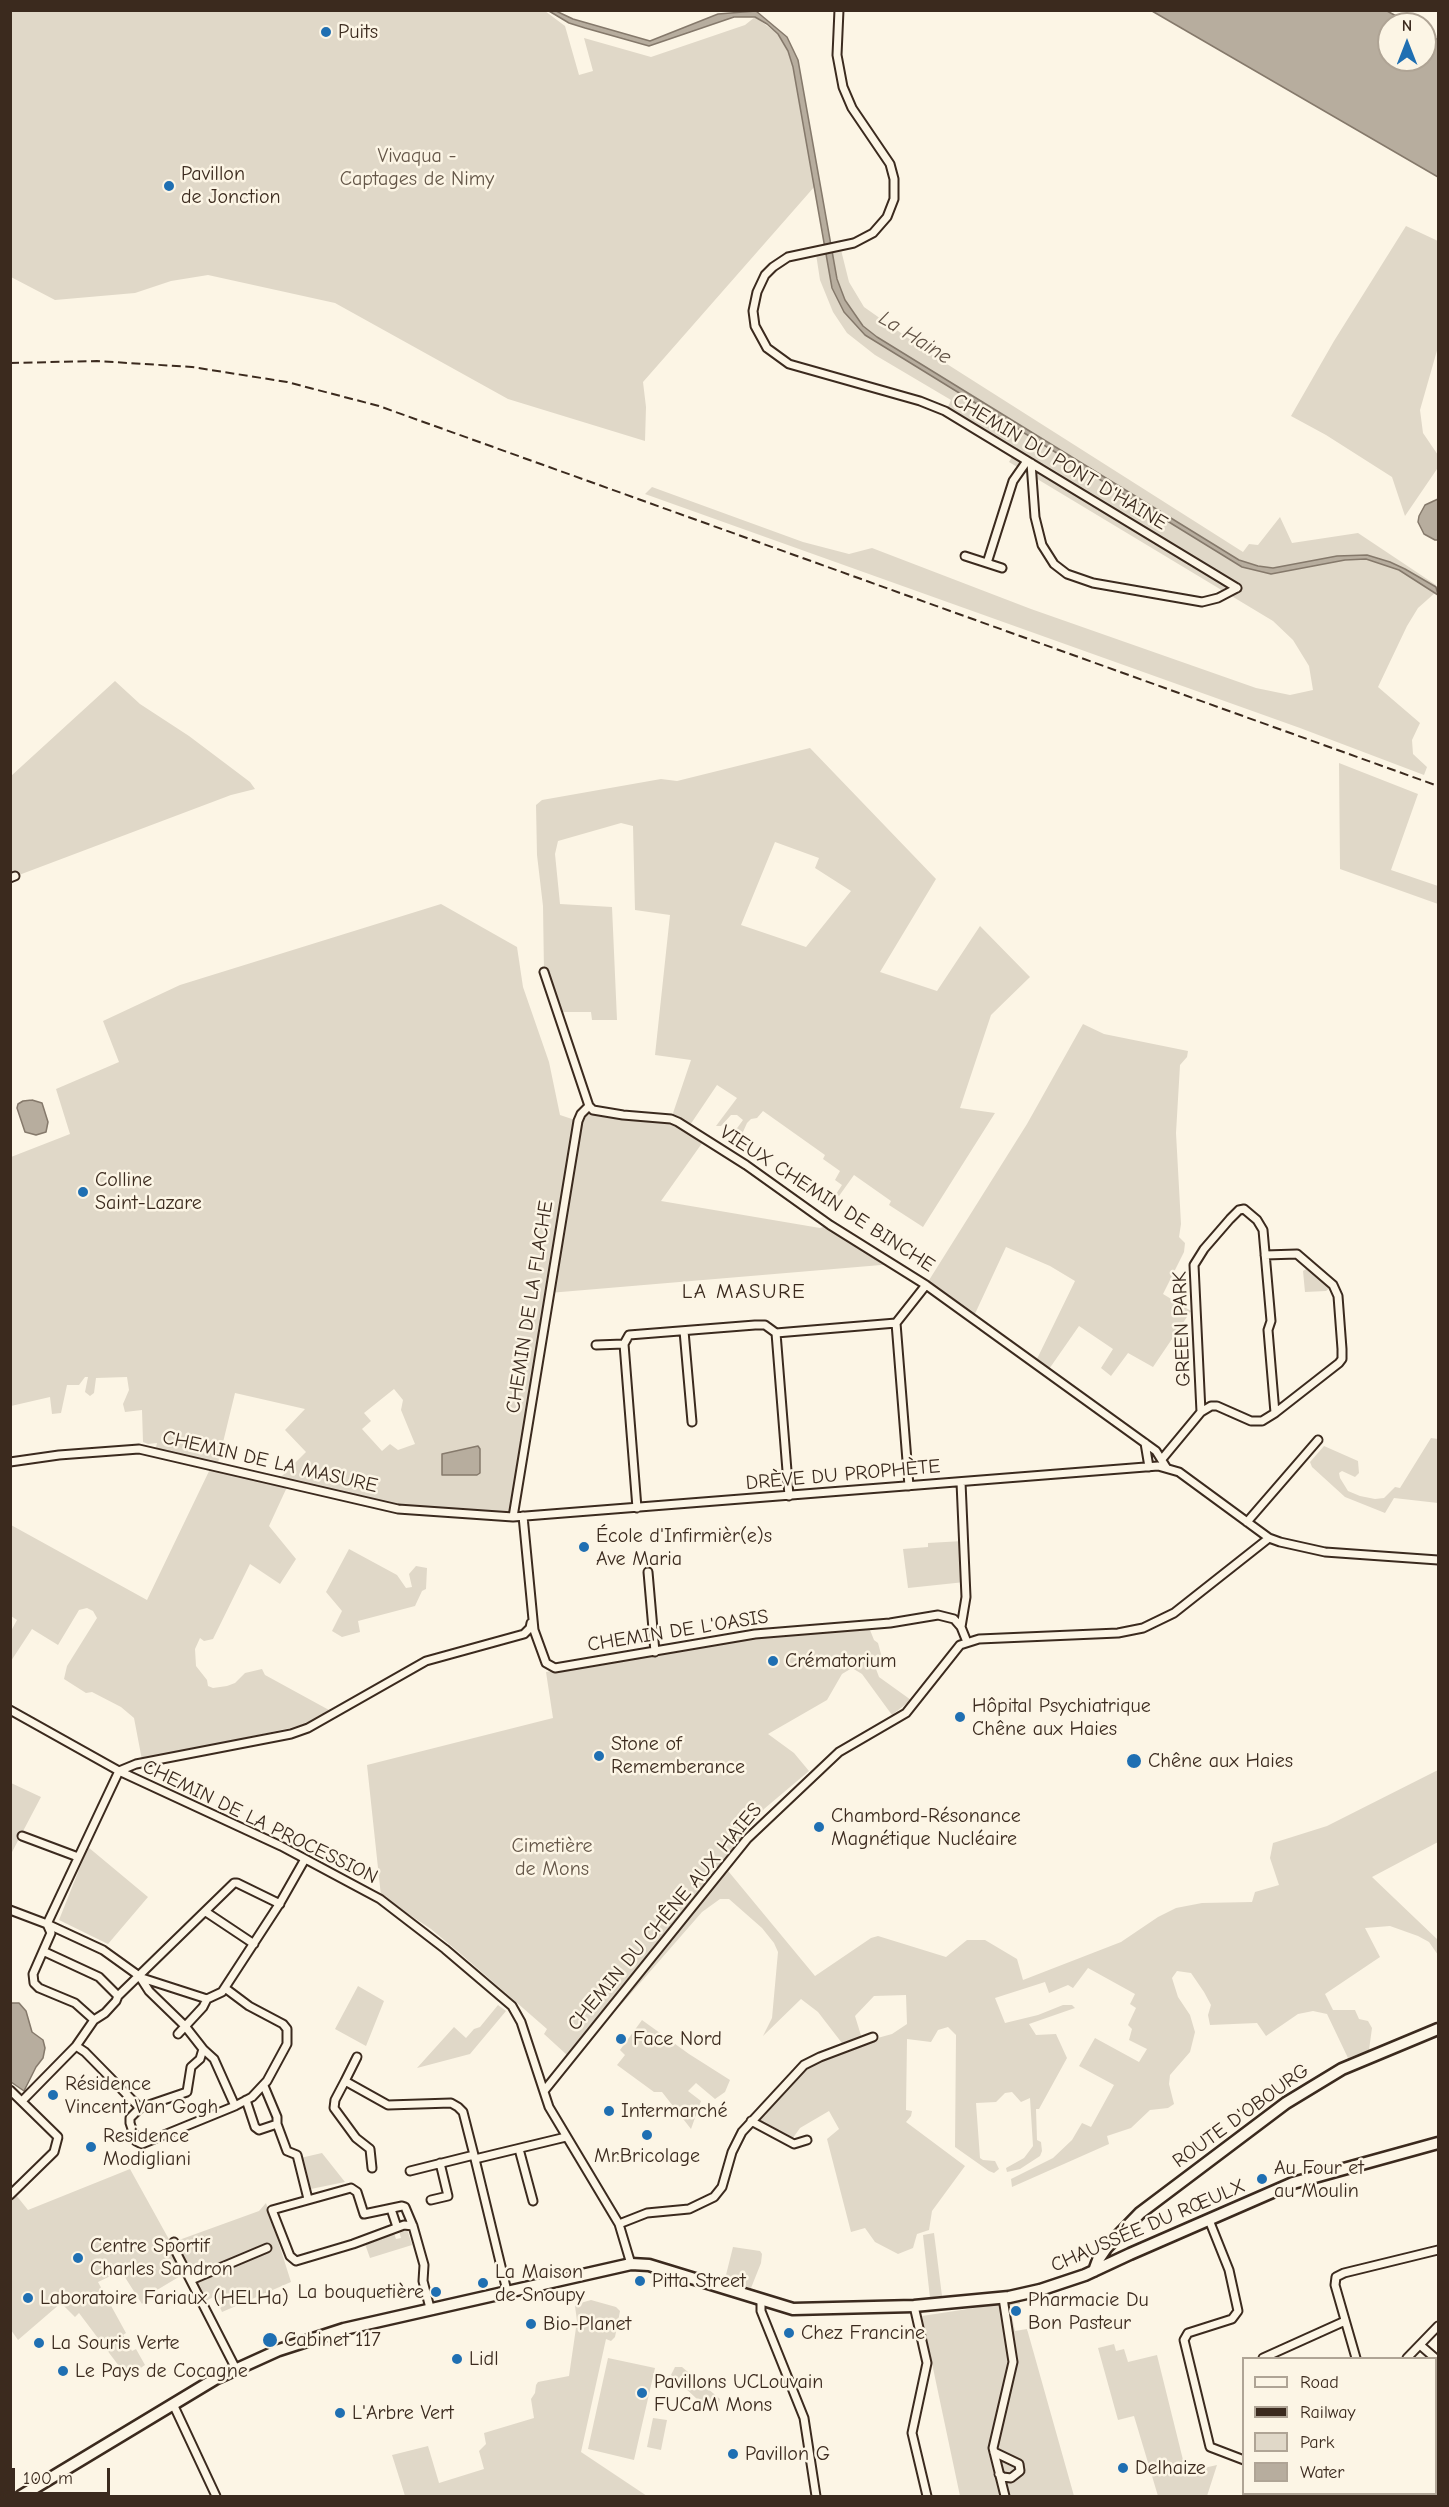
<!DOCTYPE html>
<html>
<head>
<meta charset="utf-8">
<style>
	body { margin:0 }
	#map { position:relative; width:1449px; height:2507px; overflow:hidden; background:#fcf5e5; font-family:"Comic Neue",sans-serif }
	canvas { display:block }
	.frame { position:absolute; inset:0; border:12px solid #3b2a1e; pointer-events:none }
	.legend { position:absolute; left:1242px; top:2357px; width:195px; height:138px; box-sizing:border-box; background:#fcf5e5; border:2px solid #afa495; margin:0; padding:8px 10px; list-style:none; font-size:18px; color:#3b2a1e }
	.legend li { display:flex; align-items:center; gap:12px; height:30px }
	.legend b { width:30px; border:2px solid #afa495 }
	.north { position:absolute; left:1377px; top:12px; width:60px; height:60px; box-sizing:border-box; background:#fcf5e5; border:2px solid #afa495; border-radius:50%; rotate:0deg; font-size:16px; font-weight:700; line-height:24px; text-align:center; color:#3b2a1e }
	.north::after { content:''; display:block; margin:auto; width:21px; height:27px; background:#1f6fb2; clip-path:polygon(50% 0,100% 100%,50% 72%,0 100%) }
	.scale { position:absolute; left:12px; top:2468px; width:98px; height:27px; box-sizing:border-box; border:3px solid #3b2a1e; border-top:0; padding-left:8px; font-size:18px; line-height:21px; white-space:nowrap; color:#3b2a1e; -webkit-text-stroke:4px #fcf5e5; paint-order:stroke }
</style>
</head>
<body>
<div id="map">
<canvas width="1449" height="2507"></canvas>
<div class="frame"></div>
<ul class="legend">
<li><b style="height:8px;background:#fcf5e5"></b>Road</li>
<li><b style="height:8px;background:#3b2a1e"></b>Railway</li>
<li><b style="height:16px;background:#e0d8c8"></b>Park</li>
<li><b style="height:16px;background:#b7ad9e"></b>Water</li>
</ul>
<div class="north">N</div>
<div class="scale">100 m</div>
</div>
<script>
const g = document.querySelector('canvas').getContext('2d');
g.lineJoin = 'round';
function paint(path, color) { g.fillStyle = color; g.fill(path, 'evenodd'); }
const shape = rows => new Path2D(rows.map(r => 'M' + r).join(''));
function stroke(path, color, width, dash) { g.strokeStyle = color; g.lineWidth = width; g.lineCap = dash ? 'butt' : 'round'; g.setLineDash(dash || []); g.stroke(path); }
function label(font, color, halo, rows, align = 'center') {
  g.font = font + ' "Comic Neue",sans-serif'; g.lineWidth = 5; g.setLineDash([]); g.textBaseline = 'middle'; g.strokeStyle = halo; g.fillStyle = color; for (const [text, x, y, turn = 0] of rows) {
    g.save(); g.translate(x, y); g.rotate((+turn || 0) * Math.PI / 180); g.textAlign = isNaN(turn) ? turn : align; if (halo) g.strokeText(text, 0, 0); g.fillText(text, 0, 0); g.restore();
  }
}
const green = shape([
	[10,11,545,11,565,26,579,75,593,71,584,38,651,57,745,25,755,17,778,34,788,51,793,67,815,186,643,382,646,407,645,441,508,399,335,303,208,275,171,281,135,293,55,300,11,277],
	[1406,226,1438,241,1438,347,1420,410,1423,433,1438,455,1437,469,1405,516,1392,477,1326,435,1291,416,1334,341],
	[841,250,849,282,864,307,928,352,1243,552,1249,544,1258,545,1280,517,1292,543,1358,533,1436,585,1436,592,1418,608,1407,626,1378,687,1420,723,1412,740,1413,754,1427,767,1424,775,1300,728,645,494,652,487,803,542,849,554,872,548,1031,609,1256,688,1290,695,1313,690,1309,666,1293,640,1273,621,1009,462,1017,448,948,407,951,400,875,355,847,333,833,312,820,280,816,254],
	[115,681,140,704,189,736,250,782,255,789,231,795,11,878,11,776],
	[810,748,936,879,880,972,937,991,980,926,1030,977,991,1015,960,1108,995,1113,923,1227,889,1205,891,1201,854,1175,839,1196,836,1194,842,1185,835,1180,840,1171,823,1159,825,1155,763,1111,757,1118,751,1119,747,1123,738,1143,733,1140,732,1135,743,1120,737,1115,731,1115,721,1126,716,1126,737,1098,717,1085,688,1128,705,1139,661,1201,820,1228,830,1225,893,1264,549,1293,513,1517,398,1509,288,1485,269,1526,296,1559,280,1584,250,1564,213,1639,204,1641,200,1638,195,1649,196,1666,207,1680,208,1686,213,1688,227,1686,235,1683,245,1673,262,1669,265,1675,329,1710,310,1722,290,1728,142,1760,134,1718,121,1707,92,1692,86,1693,64,1679,67,1666,97,1618,93,1611,87,1608,79,1610,58,1645,32,1629,11,1661,11,1631,17,1620,11,1616,11,1525,147,1600,211,1467,155,1452,157,1443,148,1444,143,1442,142,1410,125,1412,123,1404,129,1390,127,1377,96,1378,94,1393,90,1396,85,1392,88,1377,85,1377,79,1385,67,1385,61,1413,52,1414,50,1397,11,1406,11,1157,70,1134,56,1089,119,1062,103,1021,180,985,441,904,517,947,523,987,549,1062,560,1115,578,1121,589,1106,593,1110,671,1119,691,1060,655,1055,670,915,635,910,633,826,621,823,558,841,555,854,560,904,612,907,617,1020,592,1020,591,1012,558,1012,544,972,543,906,537,855,536,805,542,800,661,779,677,781],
	[775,842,819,858,815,868,851,891,806,947,741,925],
	[394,1389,403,1400,401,1410,415,1444,398,1450,390,1444,382,1451,362,1429,371,1421,364,1413],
	[235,1393,305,1409,285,1430,306,1452,277,1481,217,1467],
	[1339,763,1418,794,1391,870,1438,886,1438,904,1340,869],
	[1083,1024,1104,1034,1188,1051,1187,1057,1180,1065,1176,1133,1181,1224,1179,1237,1185,1243,1184,1252,1163,1294,1191,1311,1153,1367,1128,1353,1111,1376,1101,1368,1113,1349,1079,1326,1047,1372,1035,1363,1075,1281,1050,1266,1006,1247,973,1318,926,1285,1027,1124],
	[1309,1267,1333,1285,1326,1291,1305,1292,1303,1271],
	[1431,1438,1438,1439,1438,1503,1394,1498,1385,1513,1345,1497,1312,1467,1310,1462,1324,1446,1358,1461,1359,1473,1355,1477,1342,1471,1339,1473,1340,1478,1348,1491,1360,1496,1375,1499,1384,1498,1395,1487,1400,1488],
	[963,1541,965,1582,908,1588,903,1549,928,1547,928,1543],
	[349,1549,397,1575,406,1588,412,1587,409,1574,416,1566,427,1568,426,1589,422,1591,415,1606,358,1621,360,1632,342,1637,332,1631,342,1611,326,1592],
	[868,1625,874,1640,878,1643,881,1654,876,1669,879,1677,911,1700,892,1715,862,1674,852,1668,842,1674,827,1700,768,1734,794,1753,809,1771,764,1809,567,2055,544,2034,547,2029,462,1955,431,1929,381,1896,367,1765,553,1718,546,1672,682,1650,682,1648,755,1634],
	[1438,1770,1438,1842,1372,1877,1438,1940,1438,1955,1429,1942,1418,1936,1390,1926,1365,1928,1380,1957,1325,1994,1333,2010,1355,2010,1359,2019,1368,2021,1372,2028,1369,2050,1348,2058,1327,2014,1313,2011,1298,2014,1266,2036,1257,2023,1210,2025,1208,2015,1211,2005,1204,1992,1191,1973,1177,1971,1172,1978,1178,1997,1190,2015,1195,2032,1190,2052,1170,2075,1169,2084,1174,2104,1168,2108,1150,2110,1131,2128,1107,2136,1109,2144,1012,2187,1011,2179,1053,2158,1072,2140,1082,2123,1091,2127,1114,2085,1079,2066,1095,2038,1139,2062,1147,2049,1129,2040,1132,2029,1128,2025,1136,2008,1130,2004,1135,1994,1088,1968,1073,1988,1068,1985,1049,1993,1045,1982,995,1998,1005,2023,1038,2015,1063,2005,1072,2005,1075,2008,1029,2024,1036,2035,1056,2034,1067,2058,1039,2109,1036,2109,1037,2140,1041,2142,1042,2151,1040,2156,1020,2169,1007,2172,1006,2168,1024,2158,1033,2146,1030,2098,1021,2102,1012,2092,1005,2093,996,2102,976,2103,980,2158,983,2160,995,2161,999,2169,994,2173,989,2171,955,2147,956,2035,948,2027,938,2030,931,2042,907,2039,906,2110,912,2111,911,2116,906,2122,965,2166,932,2211,929,2230,917,2234,913,2248,898,2254,875,2242,865,2228,851,2232,827,2139,839,2129,829,2111,800,2128,790,2142,751,2121,804,2065,845,2047,818,2012,801,1999,763,2036,772,2018,778,1952,774,1943,762,1928,729,1899,720,1899,702,1912,620,2006,614,2002,724,1866,815,1976,871,1938,878,1936,946,1957,967,1940,985,1940,1017,1959,1023,1980,1121,1942,1158,1917,1176,1908,1202,1903,1252,1902,1255,1892,1279,1885,1270,1858,1273,1843,1327,1826],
	[906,1995,907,2024,892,2034,863,2042,855,2016,874,1996],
	[11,1783,41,1797,11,1854],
	[88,1847,148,1897,108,1944,59,1920],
	[358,1986,384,2001,366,2046,335,2029],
	[498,2005,506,2011,470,2054,417,2068,454,2027,466,2038,474,2029,480,2027],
	[642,2020,689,2054,730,2080,725,2092,715,2099,696,2083,688,2091,701,2101,691,2129,662,2092,654,2092,617,2065,625,2055,620,2050],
	[322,2153,345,2182,306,2190,296,2159],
	[130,2169,187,2272,152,2293,142,2304,121,2271,98,2282,126,2333,123,2335,132,2351,136,2349,145,2365,132,2374,125,2374,79,2313,75,2317,61,2303,18,2340,11,2330,10,2191,12,2190,28,2210],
	[266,2203,291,2282,222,2312,215,2296,206,2301,178,2248,179,2240,259,2211],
	[405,2229,407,2229,412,2245,370,2258,365,2244,394,2233,396,2239,401,2238,399,2231],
	[934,2233,942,2296,930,2298,923,2235],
	[733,2247,760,2251,762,2254,761,2263,751,2288,725,2279],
	[591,2300,616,2307,620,2311,615,2337,611,2341,606,2339,581,2452,647,2496,405,2496,392,2455,428,2446,439,2483,484,2469,479,2451,486,2444,484,2433,534,2418,531,2399,535,2393,536,2385,538,2382,569,2376,577,2321,575,2306,577,2304],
	[1020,2301,1020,2304,1010,2306,1015,2331,1027,2329,1074,2496,960,2496,922,2316],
	[1114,2344,1116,2351,1124,2349,1128,2362,1157,2355,1186,2472,1217,2465,1207,2496,1158,2496,1134,2416,1118,2420,1098,2348],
	[608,2358,655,2368,634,2460,588,2449],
	[675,2367,682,2367,720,2399,718,2408,710,2411,671,2375],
	[1438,2371,1438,2496,1293,2496,1293,2494,1436,2494,1436,2374],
	[653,2418,667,2420,661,2450,647,2447]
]);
const water = shape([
	[549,11,556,11,573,19,650,41,718,14,756,11,787,37,798,60,837,279,845,300,863,326,877,337,1239,560,1258,566,1273,568,1337,556,1367,555,1390,562,1405,569,1436,587,1438,595,1399,570,1366,559,1345,560,1271,574,1242,567,865,335,844,312,832,288,793,67,788,51,778,34,767,24,755,17,734,17,649,46,585,28,569,23,549,11],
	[1152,11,1387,11,1411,24,1389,24,1389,60,1425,60,1425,32,1438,40,1438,177,1152,11],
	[1438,499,1438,540,1435,540,1424,534,1418,522,1419,516,1425,505,1438,499],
	[32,1100,42,1103,48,1122,46,1132,36,1135,25,1132,17,1108,18,1104,23,1101,32,1100],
	[478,1446,480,1449,480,1473,477,1475,442,1475,442,1454,478,1446],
	[11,2003,19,2003,26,2011,32,2032,43,2040,45,2048,43,2058,36,2067,24,2091,11,2082,11,2003]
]);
const street = shape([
	[839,10,837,55,843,87,852,108,890,164,894,179,894,199,887,217,873,233,854,243,788,257,773,267,765,275,757,292,753,311,755,326,767,348,789,364,920,401,945,411,1237,588],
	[1031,463,1035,517,1042,545,1054,564,1067,574,1093,583,1202,602,1218,598,1237,588],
	[965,556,1002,568],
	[987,563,1013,481,1027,461],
	[10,878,15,876],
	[544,972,589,1106,593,1110,623,1115,671,1119,678,1122,746,1165,830,1225,926,1285,1156,1451,1166,1467],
	[1265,1255,1297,1254,1333,1285,1338,1296,1342,1349,1342,1359,1339,1363,1275,1413],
	[684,1331,692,1422],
	[776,1333,789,1496],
	[776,1333,896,1323],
	[624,1344,637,1508],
	[596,1345,624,1344,629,1335,755,1325,765,1325,776,1333],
	[1145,1443,1149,1467],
	[1162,1459,1201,1412,1211,1406,1217,1406,1251,1421,1262,1421,1275,1413,1268,1330,1271,1321,1263,1230,1257,1220,1244,1209,1239,1210,1230,1219,1204,1249,1194,1265,1201,1412],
	[10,1462,59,1455,139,1449,398,1509,513,1517,1158,1466,1179,1472,1269,1538,1280,1542,1325,1552,1438,1560],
	[961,1482,966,1597,961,1627,967,1642],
	[909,1486,896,1323,926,1285],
	[523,1516,534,1630,546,1663,555,1668,755,1634,890,1623,938,1615,954,1619,961,1627],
	[513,1517,578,1121,581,1114,589,1106],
	[1247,1522,1318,1440],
	[648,1572,655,1652],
	[10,1710,119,1771,281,1846,380,1899,445,1949,512,2006,521,2022,549,2107,619,2224,631,2264],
	[119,1771,47,1924,103,1950,142,1978,207,1999,222,1992,280,1903,305,1859],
	[119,1771,136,1764,291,1734,308,1728,426,1661,524,1634,530,1628,531,1623],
	[22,1836,78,1857],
	[10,1910,47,1924,51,1933,33,1974,34,1983,39,1988,75,2003,94,2020],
	[206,1912,254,1944],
	[45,1952,99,1977,118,1996],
	[178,2034,203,2007,207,1999],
	[76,2046,85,2052,140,2108,187,2092,191,2067,200,2059,203,2049,185,2026,149,1991,140,1977],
	[203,2049,214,2059,235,2106],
	[345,2081,357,2057],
	[10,2090,58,2137,54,2152,10,2195],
	[544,2091,747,1839,839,1752,906,1713,960,1645,979,1639,1118,1633,1143,1628,1174,1613,1269,1538],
	[246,2100,255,2127,259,2130,277,2124,277,2117,264,2086],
	[22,2101,76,2046,94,2020,105,2013,116,2001,118,1996,234,1883,237,1883,280,1904],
	[140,2108,130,2118,130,2123,136,2141,142,2144,235,2106,252,2097,267,2081,287,2044,287,2029,283,2024,249,2006,225,1988],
	[751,2121,794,2144,807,2140],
	[277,2124,287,2151,297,2155,308,2199],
	[519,2149,533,2201],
	[475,2159,566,2137],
	[372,2168,370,2149,356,2138,334,2108,335,2100,345,2081,388,2105,451,2103,458,2107,463,2112,474,2155,507,2291],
	[410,2171,474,2155],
	[431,2200,448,2196,440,2163],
	[391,2209,397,2227],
	[1209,2220,1229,2270,1238,2311,1232,2319,1188,2333,1184,2340,1210,2447,1244,2460],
	[619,2224,647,2213,689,2209,714,2197,722,2187,732,2152,742,2132,804,2065,820,2057,873,2037],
	[413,2226,404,2225,353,2244,296,2261,290,2256,272,2210,351,2188,357,2192,364,2214,402,2206,405,2207,413,2226,424,2265,423,2281,430,2308],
	[174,2242,175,2250,236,2369],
	[191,2280,267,2248],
	[1003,2298,1013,2362,993,2448,1005,2496],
	[761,2300,761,2311,804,2418,816,2496],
	[914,2306,927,2363,912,2433,927,2496],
	[1420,2345,1435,2358],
	[1263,2358,1345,2321],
	[1356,2358,1335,2285,1336,2277,1344,2273,1438,2250],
	[1407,2358,1438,2326],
	[173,2404,216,2496],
	[994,2452,1019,2464,1020,2471,1011,2478,1003,2477,999,2474]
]);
const secondary = shape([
	[1094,2271,1098,2260,1107,2247,1140,2213,1286,2103,1342,2069,1438,2029],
	[21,2496,215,2379,279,2350,344,2329,631,2264,649,2265,793,2309,914,2306,1009,2297,1040,2290,1085,2275,1130,2254,1293,2183,1438,2143]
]);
const rail = shape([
	[10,363,97,361,192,367,287,382,379,406,1438,786]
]);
const markers = [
	[326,32,6,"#1f6fb2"],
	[169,186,6,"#1f6fb2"],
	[83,1192,6,"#1f6fb2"],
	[584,1547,6,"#1f6fb2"],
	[773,1661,6,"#1f6fb2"],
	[960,1717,6,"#1f6fb2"],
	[599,1756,6,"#1f6fb2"],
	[1134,1761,8,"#1f6fb2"],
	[819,1827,6,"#1f6fb2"],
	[621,2039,6,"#1f6fb2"],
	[53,2095,6,"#1f6fb2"],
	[609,2111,6,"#1f6fb2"],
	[647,2135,6,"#1f6fb2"],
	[91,2147,6,"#1f6fb2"],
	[1262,2179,6,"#1f6fb2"],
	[78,2258,6,"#1f6fb2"],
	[640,2281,6,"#1f6fb2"],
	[483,2283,6,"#1f6fb2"],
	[436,2292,6,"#1f6fb2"],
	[28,2298,6,"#1f6fb2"],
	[1016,2311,6,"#1f6fb2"],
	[531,2324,6,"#1f6fb2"],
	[789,2333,6,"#1f6fb2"],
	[270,2340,8,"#1f6fb2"],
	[39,2343,6,"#1f6fb2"],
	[457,2359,6,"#1f6fb2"],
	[63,2371,6,"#1f6fb2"],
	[642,2393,6,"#1f6fb2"],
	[340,2413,6,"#1f6fb2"],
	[733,2454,6,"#1f6fb2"],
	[1123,2468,6,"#1f6fb2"]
];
const poiNames = [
	["Puits",338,32],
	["Pavillon",181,174],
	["de Jonction",181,197],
	["Colline",95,1180],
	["Saint-Lazare",95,1203],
	["École d'Infirmièr(e)s",596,1536],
	["Ave Maria",596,1559],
	["Crématorium",785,1661],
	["Hôpital Psychiatrique",972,1706],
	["Chêne aux Haies",972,1729],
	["Stone of",611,1744],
	["Rememberance",611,1767],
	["Chêne aux Haies",1148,1761],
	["Chambord-Résonance",831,1816],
	["Magnétique Nucléaire",831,1839],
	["Face Nord",633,2039],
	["Résidence",65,2084],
	["Vincent Van Gogh",65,2107],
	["Intermarché",621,2111],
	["Residence",103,2136],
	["Modigliani",103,2159],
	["Mr.Bricolage",647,2156,"center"],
	["Au Four et",1274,2168],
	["au Moulin",1274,2191],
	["Centre Sportif",90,2246],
	["Charles Sandron",90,2269],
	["La Maison",495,2272],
	["de Snoupy",495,2295],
	["Pitta Street",652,2281],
	["La bouquetière",424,2292,"right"],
	["Laboratoire Fariaux (HELHa)",40,2298],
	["Pharmacie Du",1028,2300],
	["Bon Pasteur",1028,2323],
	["Bio-Planet",543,2324],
	["Chez Francine",801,2333],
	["Cabinet 117",284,2340],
	["La Souris Verte",51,2343],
	["Lidl",469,2359],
	["Le Pays de Cocagne",75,2371],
	["Pavillons UCLouvain",654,2382],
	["FUCaM Mons",654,2405],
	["L'Arbre Vert",352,2413],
	["Pavillon G",745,2454],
	["Delhaize",1135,2468]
];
const parkNames = [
	["Vivaqua -",417,156],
	["Captages de Nimy",417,179],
	["Cimetière",552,1846],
	["de Mons",552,1869]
];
const streetNames = [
	["CHEMIN DU PONT D'HAINE",1060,462,31],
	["VIEUX CHEMIN DE BINCHE",827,1199,33],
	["CHEMIN DE LA FLACHE",530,1307,-81],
	["GREEN PARK",1182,1329,-92],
	["CHEMIN DE LA MASURE",270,1462,13],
	["DRÈVE DU PROPHÈTE",843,1475,-5],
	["CHEMIN DE L'OASIS",678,1631,-9],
	["CHEMIN DE LA PROCESSION",260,1822,26],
	["CHEMIN DU CHÊNE AUX HAIES",665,1917,-50],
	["ROUTE D'OBOURG",1241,2116,-36],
	["CHAUSSÉE DU RŒULX",1148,2226,-23]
];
const waterNames = [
	["La Haine",915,338,32]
];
const neighbourhoodNames = [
	["LA MASURE",744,1292]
];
paint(green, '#e0d8c8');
paint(water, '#b7ad9e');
stroke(water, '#85796b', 1.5);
stroke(street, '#3b2a1e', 11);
stroke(secondary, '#3b2a1e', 15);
stroke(street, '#fcf5e5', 7);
stroke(secondary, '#fcf5e5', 10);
stroke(rail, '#3b2a1e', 2, [9, 4.5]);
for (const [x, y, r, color] of markers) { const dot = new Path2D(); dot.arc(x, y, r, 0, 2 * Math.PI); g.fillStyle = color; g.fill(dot); stroke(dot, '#fcf5e5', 2); }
label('20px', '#3b2a1e', '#fcf5e5', poiNames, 'left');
label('20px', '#645648', '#fcf5e5', parkNames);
label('20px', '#3b2a1e', '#fcf5e5', streetNames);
label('italic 21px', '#605144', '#fcf5e5', waterNames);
g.letterSpacing = '1.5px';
label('21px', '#3b2a1e', '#fcf5e5', neighbourhoodNames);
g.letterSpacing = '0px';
</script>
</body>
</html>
